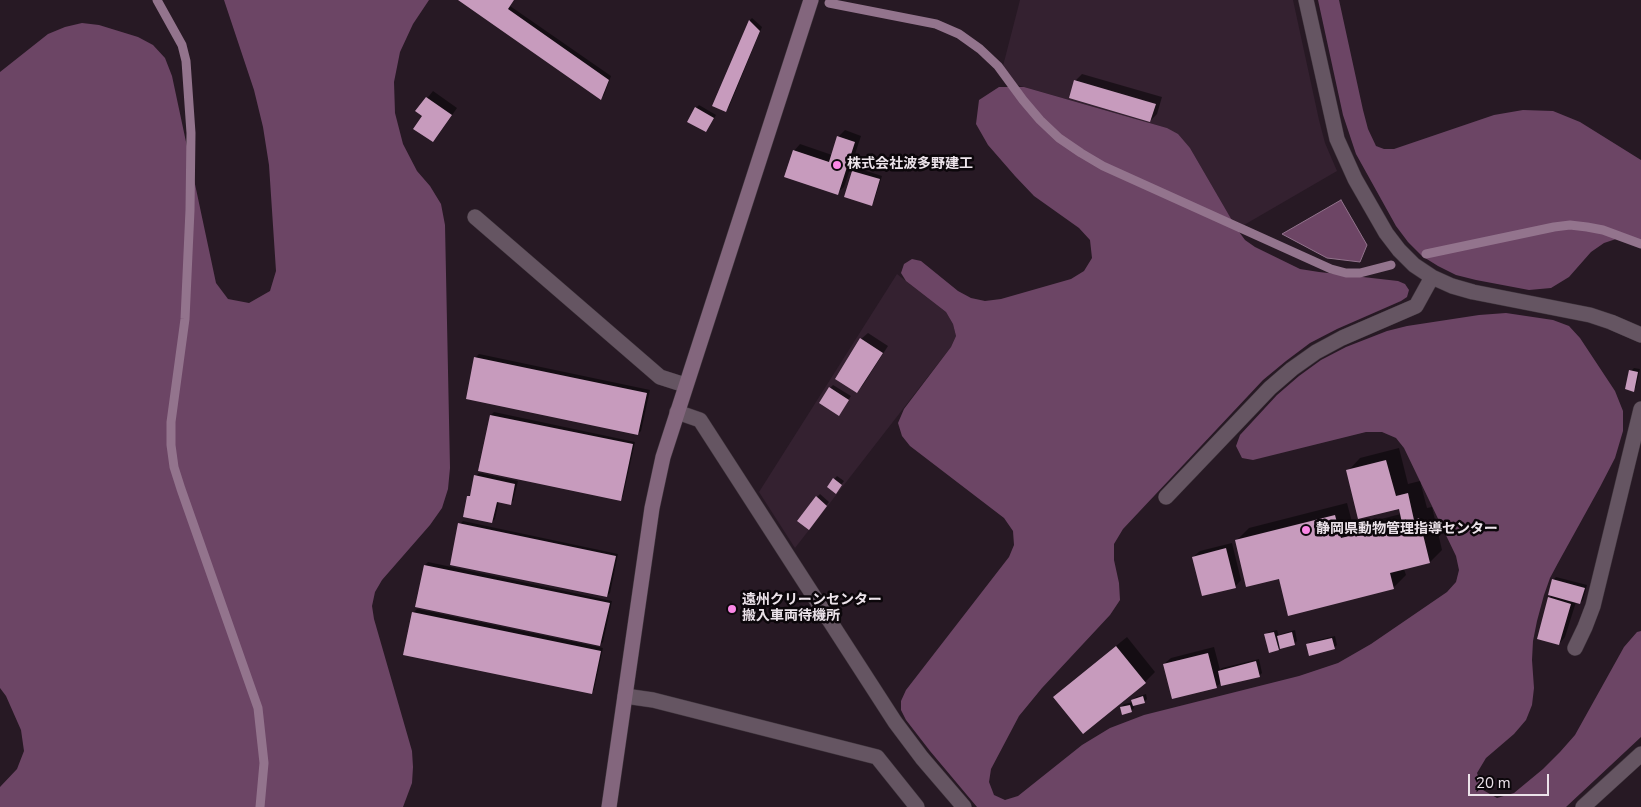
<!DOCTYPE html>
<html>
<head>
<meta charset="utf-8">
<style>
	body { margin:0 }
	#map { position:relative; width:1641px; height:807px; overflow:hidden; background:#271924; font-family:"Nunito Sans",sans-serif }
	canvas { display:block }
	.scale { position:absolute; left:1468px; top:774px; width:81px; height:22px; box-sizing:border-box; border:2px solid #ece3ea; border-top:0; padding-left:6px; font-size:15px; line-height:18px; white-space:nowrap; color:#ece3ea; -webkit-text-stroke:4px #0c070b; paint-order:stroke }
</style>
</head>
<body>
<div id="map">
<canvas width="1641" height="807"></canvas>
<div class="scale">20 m</div>
</div>
<script>
const g = document.querySelector('canvas').getContext('2d');
g.lineJoin = 'round';
function paint(path, color) { g.fillStyle = color; g.fill(path, 'evenodd'); }
const shape = rows => new Path2D(rows.map(r => 'M' + r).join(''));
function stroke(path, color, width, dash) { g.strokeStyle = color; g.lineWidth = width; g.lineCap = dash ? 'butt' : 'round'; g.setLineDash(dash || []); g.stroke(path); }
function label(font, color, halo, rows, align = 'center') {
  g.font = font + ' "Nunito Sans","Noto Sans JP",sans-serif'; g.lineWidth = 5; g.setLineDash([]); g.textBaseline = 'middle'; g.strokeStyle = halo; g.fillStyle = color; for (const [text, x, y, turn = 0] of rows) {
    g.save(); g.translate(x, y); g.rotate((+turn || 0) * Math.PI / 180); g.textAlign = isNaN(turn) ? turn : align; if (halo) g.strokeText(text, 0, 0); g.fillText(text, 0, 0); g.restore();
  }
}
const built = shape([
	[1020,0,1293,0,1319,120,1325,143,1337,171,1244,225,1231,219,1190,148,1167,128,1017,85,1003,66],
	[897,274,946,312,953,324,956,336,951,347,795,548,759,492]
]);
const forest = shape([
	[224,0,429,0,413,24,400,52,394,82,395,113,403,144,417,171,430,186,441,204,445,225,450,468,448,489,442,508,430,525,382,580,375,592,372,606,374,619,412,751,413,767,412,783,403,807,0,807,0,787,17,769,24,751,21,730,6,696,0,688,0,72,48,34,65,27,82,23,99,25,138,37,153,45,165,58,172,76,216,283,228,299,249,303,270,291,276,271,269,165,263,127,254,90],
	[1318,0,1339,0,1363,110,1368,129,1376,146,1384,149,1394,149,1494,115,1523,110,1553,111,1580,122,1641,160,1641,240,1622,237,1604,243,1591,252,1569,277,1551,288,1529,290,1476,280,1456,275,1438,266,1422,256,1408,242,1396,226,1356,154,1343,115],
	[999,87,1024,87,1167,128,1178,134,1190,148,1237,229,1245,240,1255,247,1300,269,1319,272,1398,281,1405,284,1409,290,1407,297,1401,301,1337,329,1310,343,1286,361,1263,380,1123,529,1114,544,1114,560,1119,583,1120,600,1110,615,1042,688,1019,716,991,769,989,782,994,795,1005,800,1018,796,1082,745,1110,728,1144,715,1299,676,1338,663,1371,644,1447,592,1456,582,1459,570,1456,556,1404,448,1396,438,1382,432,1366,432,1253,460,1242,458,1236,446,1240,435,1277,395,1299,376,1321,360,1346,347,1387,331,1407,326,1479,315,1506,313,1553,320,1569,326,1580,338,1615,391,1623,411,1623,431,1615,458,1600,487,1558,563,1550,578,1544,595,1537,621,1533,641,1532,660,1534,688,1532,705,1526,720,1514,734,1486,758,1477,773,1483,790,1497,798,1514,793,1543,769,1560,752,1575,735,1624,647,1637,632,1641,631,1641,737,1566,807,977,807,930,751,906,720,901,710,901,701,906,690,1009,557,1014,545,1013,531,1004,518,910,446,902,436,898,423,904,409,951,347,956,336,953,324,946,312,906,281,901,273,904,264,912,259,921,261,958,291,971,298,985,301,1001,299,1071,279,1084,271,1092,258,1090,240,1079,228,1034,196,1015,176,988,145,976,124,979,100]
]);
const water = shape([
	[1341,200,1367,245,1360,262,1327,258,1282,234,1341,200]
]);
const shadow = shape([
	[460,0,514,0,510,6,611,76,604,95,601,98],
	[752,18,762,27,729,107,726,110,714,105,750,20],
	[1082,74,1162,97,1157,114,1150,121,1075,81],
	[433,91,457,108,439,134,433,141,424,116,417,111],
	[699,105,716,115,706,131,696,108],
	[845,130,861,136,844,187,837,193,794,151,800,144,832,155,838,137],
	[857,168,882,176,874,201,871,204,854,171],
	[868,333,888,346,863,385,857,392,861,339],
	[479,354,650,390,641,431,638,434,467,398,476,357],
	[1634,368,1640,369,1636,387,1633,390,1631,371],
	[833,385,851,396,839,414,830,388],
	[494,412,635,442,623,496,620,499,491,415],
	[1399,448,1408,484,1420,481,1427,508,1432,507,1442,550,1430,562,1404,569,1406,575,1393,588,1280,577,1236,541,1249,528,1347,503,1353,526,1401,514,1400,508,1348,471,1360,458],
	[479,473,518,481,513,501,510,504,499,501,495,519,492,522,469,496,472,493,476,476],
	[837,476,844,481,838,489,828,486],
	[820,494,829,502,811,525,817,497],
	[463,521,618,554,610,593,607,596,460,524],
	[1232,543,1241,580,1235,587,1193,557,1200,551],
	[428,562,612,601,603,642,600,645,425,565],
	[1556,577,1587,585,1583,600,1580,603,1576,602,1565,637,1559,644,1549,598,1552,595,1553,580],
	[417,609,603,648,594,690,591,693,405,654,414,612],
	[1277,630,1279,636,1281,634,1295,630,1297,641,1294,644,1281,647,1278,649,1266,635,1269,632],
	[1335,636,1337,645,1334,648,1307,645,1310,642],
	[1127,637,1155,672,1145,682,1083,732,1054,697,1064,688],
	[1214,647,1220,670,1222,668,1259,659,1262,673,1259,676,1222,682,1216,687,1164,664,1171,658],
	[1146,694,1147,699,1144,702,1133,705,1134,708,1131,711,1121,707,1124,704,1134,702,1133,700,1136,697]
]);
const stream = shape([
	[157,0,182,45,186,61,191,133,190,210,185,319,171,422,171,445,174,467,181,489,258,708,264,763,260,807],
	[829,3,936,24,959,34,980,49,998,66,1023,100,1040,120,1059,138,1081,153,1103,166,1331,269,1346,273,1360,273,1391,265],
	[1426,254,1554,227,1570,225,1587,227,1603,230,1641,244]
]);
const building = shape([
	[458,0,514,0,508,9,609,80,601,100],
	[749,20,760,31,726,112,712,106],
	[1074,80,1156,104,1150,122,1069,98],
	[426,97,452,115,433,142,413,129,422,116,415,111],
	[695,107,714,118,706,132,687,122],
	[837,136,855,142,838,195,784,177,793,150,829,162],
	[852,171,880,179,872,206,844,197],
	[860,338,883,353,857,393,835,379],
	[474,357,647,393,638,435,466,399],
	[1629,370,1638,372,1634,392,1625,389],
	[829,387,849,400,839,416,819,403],
	[490,415,633,444,621,501,478,471],
	[1386,460,1396,496,1408,493,1414,520,1419,518,1430,563,1390,573,1394,589,1288,616,1279,579,1246,587,1235,540,1335,515,1341,538,1402,523,1399,509,1358,519,1346,470],
	[474,475,515,484,511,505,497,502,492,523,463,517,467,496,470,496],
	[833,478,842,485,836,494,827,487],
	[816,496,827,506,809,530,797,521],
	[458,523,616,556,607,597,450,565],
	[1226,548,1236,588,1202,596,1192,557],
	[424,565,610,603,600,646,415,607],
	[1552,579,1585,588,1580,604,1548,595],
	[1548,597,1571,604,1559,645,1537,639],
	[412,612,601,651,592,694,403,655],
	[1274,632,1279,650,1269,653,1264,634],
	[1292,632,1295,645,1280,649,1277,636],
	[1332,638,1335,649,1309,656,1306,644],
	[1116,646,1146,683,1083,734,1053,697],
	[1208,653,1217,688,1172,699,1163,664],
	[1256,661,1260,677,1221,686,1218,671],
	[1143,696,1145,703,1133,706,1131,700],
	[1130,705,1132,712,1122,715,1120,707]
]);
const lane = shape([
	[1575,648,1585,627,1593,606,1641,409],
	[625,696,653,700,877,757,917,807]
]);
const street = shape([
	[1306,0,1337,139,1355,179,1386,233,1399,250,1414,265,1432,277,1452,286,1473,292,1590,315,1611,322,1641,335],
	[475,217,660,377,685,385],
	[677,412,700,420,895,722,922,758,964,807],
	[1166,497,1270,388,1292,369,1316,352,1342,338,1416,306,1432,277],
	[1583,807,1641,754]
]);
const secondary = shape([
	[609,807,652,508,663,457,811,0]
]);
const markers = [
	[837,165,5,"#fb87e6"],
	[1306,530,5,"#fb87e6"],
	[732,609,5,"#fb87e6"]
];
const poiNames = [
	["株式会社波多野建工",847,165],
	["静岡県動物管理指導センター",1316,530],
	["遠州クリーンセンター",742,601],
	["搬入車両待機所",742,617]
];
paint(built, '#342130');
paint(forest, '#6c4565');
paint(water, '#6d4565');
stroke(water, '#93748d', 1);
paint(shadow, '#0007');
stroke(stream, '#93748d', 9);
paint(building, '#c79bbd');
stroke(lane, '#40363e', 16);
stroke(street, '#40363e', 16);
stroke(secondary, '#40363e', 16);
stroke(lane, '#655562', 15);
stroke(street, '#655562', 15);
stroke(secondary, '#83667d', 15);
for (const [x, y, r, color] of markers) { const dot = new Path2D(); dot.arc(x, y, r, 0, 2 * Math.PI); g.fillStyle = color; g.fill(dot); stroke(dot, '#0c070b', 2); }
label('bold 14px', '#ece3ea', '#0c070b', poiNames, 'left');
</script>
</body>
</html>
